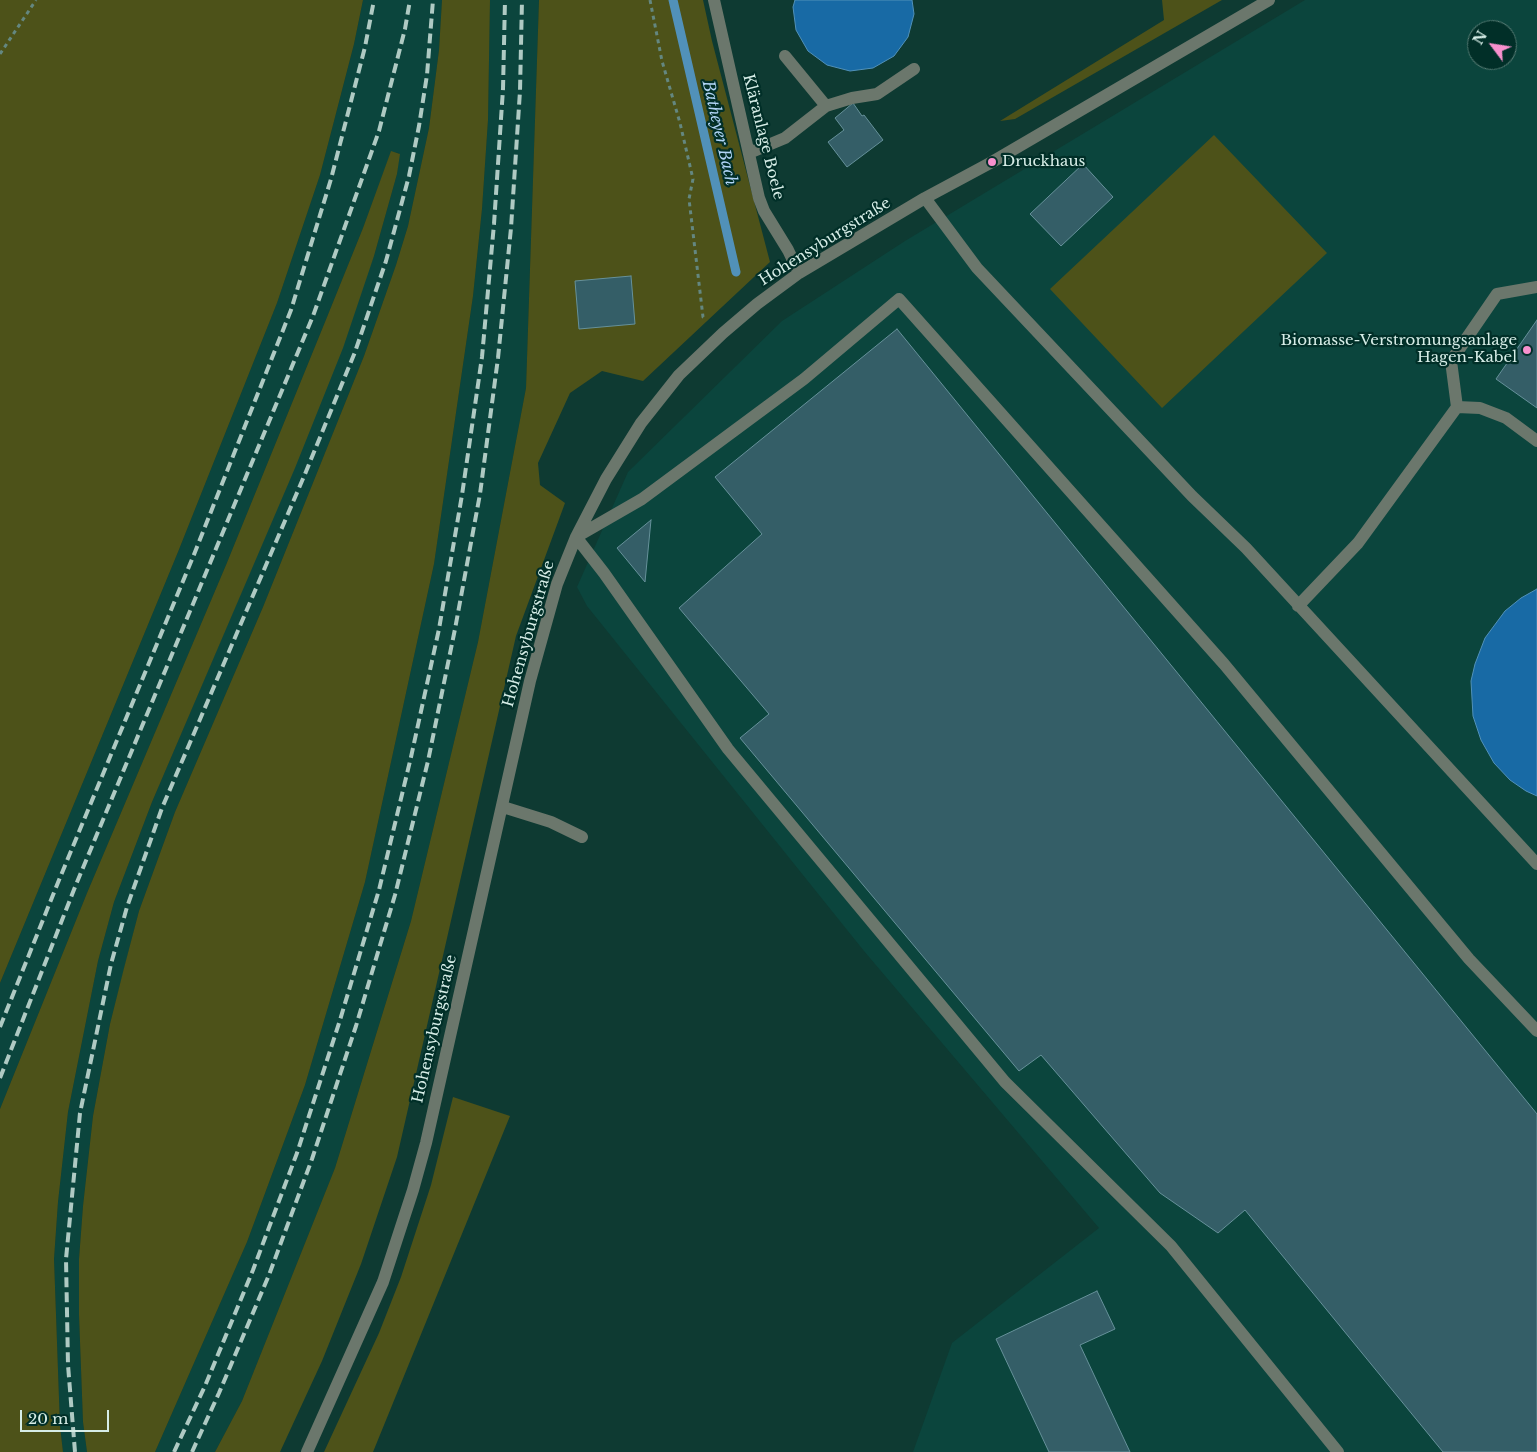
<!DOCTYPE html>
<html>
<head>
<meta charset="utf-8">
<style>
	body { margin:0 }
	#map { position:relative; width:1537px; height:1452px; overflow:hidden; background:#0e3a32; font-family:"Libre Baskerville",serif }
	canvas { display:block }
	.north { position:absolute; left:1467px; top:20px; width:50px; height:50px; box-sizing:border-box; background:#012f28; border:1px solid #567b74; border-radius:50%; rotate:301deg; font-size:14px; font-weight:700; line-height:20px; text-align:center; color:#d6ede7 }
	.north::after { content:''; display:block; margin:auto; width:18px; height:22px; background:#f790cd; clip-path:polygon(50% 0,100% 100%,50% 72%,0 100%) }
	.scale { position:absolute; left:20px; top:1410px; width:89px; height:22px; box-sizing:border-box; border:2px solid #d6ede7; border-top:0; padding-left:6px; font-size:15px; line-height:18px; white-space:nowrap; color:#d6ede7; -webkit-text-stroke:4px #012f28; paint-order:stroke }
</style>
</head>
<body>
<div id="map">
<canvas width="1537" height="1452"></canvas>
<div class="north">N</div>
<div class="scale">20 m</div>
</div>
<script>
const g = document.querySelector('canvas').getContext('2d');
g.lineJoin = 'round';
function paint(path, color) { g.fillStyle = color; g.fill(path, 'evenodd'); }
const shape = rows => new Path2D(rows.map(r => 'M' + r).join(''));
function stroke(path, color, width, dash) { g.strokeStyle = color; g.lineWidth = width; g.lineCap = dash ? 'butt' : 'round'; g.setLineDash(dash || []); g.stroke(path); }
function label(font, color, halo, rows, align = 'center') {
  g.font = font + ' "Libre Baskerville",serif'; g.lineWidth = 4.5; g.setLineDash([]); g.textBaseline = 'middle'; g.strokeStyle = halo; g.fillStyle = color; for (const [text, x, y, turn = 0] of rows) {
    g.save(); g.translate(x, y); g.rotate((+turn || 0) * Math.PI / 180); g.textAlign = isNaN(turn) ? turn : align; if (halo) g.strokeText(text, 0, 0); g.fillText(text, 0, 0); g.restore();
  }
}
const built = shape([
	[363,0,442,0,439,50,429,128,408,226,396,265,364,356,263,607,175,812,139,911,110,1024,93,1116,83,1206,79,1259,79,1315,83,1422,87,1452,63,1452,60,1426,56,1314,54,1259,58,1202,68,1112,98,961,114,902,152,802,240,595,374,256,397,174,399,153,391,152,363,228,325,322,226,565,87,893,0,1109,0,983,178,552,277,303,320,175,354,44],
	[490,0,539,0,526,388,478,642,411,921,335,1168,242,1401,215,1452,155,1452,247,1242,305,1085,365,882,434,564,473,296,482,209,488,120],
	[1305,0,1537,0,1537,1452,913,1452,952,1343,1099,1228,864,951,587,606,577,587,628,472,782,321,905,241],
	[1477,30,1507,30,1507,60,1477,60]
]);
const green = shape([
	[0,0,363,0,354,44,320,175,277,303,178,552,0,983],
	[442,0,490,0,488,120,482,209,473,296,434,564,365,882,305,1085,247,1242,155,1452,87,1452,83,1422,79,1315,79,1259,83,1206,93,1116,110,1024,124,968,139,911,175,812,263,607,364,356,396,265,408,226,429,128,439,50],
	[539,0,703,0,712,41,770,262,643,381,602,371,570,393,538,463,540,485,565,503,516,636,397,1157,361,1264,322,1361,280,1452,215,1452,242,1401,335,1168,411,921,478,642,526,388],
	[1162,0,1222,0,1015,119,1000,121,1164,20],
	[1214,135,1327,253,1162,408,1050,289],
	[391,151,400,154,397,174,374,256,343,348,295,468,152,802,114,902,98,961,68,1112,58,1202,54,1259,56,1314,60,1426,63,1452,0,1452,0,1109,87,893,226,565,325,322,363,228],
	[453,1097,510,1116,373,1452,324,1452,379,1333,401,1277,431,1185]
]);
const water = shape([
	[795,0,912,0,914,14,908,37,894,56,873,68,850,71,827,65,808,51,796,30,793,7,795,0],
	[1537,589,1537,796,1526,791,1510,780,1494,763,1481,740,1473,716,1471,681,1475,664,1485,638,1505,611,1521,598,1537,589]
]);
const stream = shape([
	[673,0,736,272]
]);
const building = shape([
	[853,103,862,116,864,115,883,140,847,167,828,142,844,130,835,118,853,103],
	[1083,164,1113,197,1061,246,1030,214,1083,164],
	[631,276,635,324,579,329,575,281,631,276],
	[1537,320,1537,408,1496,379,1537,320],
	[897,329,1537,1114,1537,1452,1443,1452,1245,1210,1218,1233,1160,1193,1041,1055,1019,1071,740,738,769,714,679,608,762,534,715,477,897,329],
	[651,520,645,582,617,548,651,520],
	[1097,1291,1115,1329,1080,1345,1130,1452,1049,1452,996,1339,1097,1291]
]);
const path = shape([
	[650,0,662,61,680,123,693,179,689,199,703,317,706,319],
	[0,54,36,0]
]);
const minor = shape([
	[714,0,759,198,764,211,788,250,799,273],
	[785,56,826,106],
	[749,153,785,138,826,106,852,98,877,94,914,69],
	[925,198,977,268,1192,496,1246,548,1537,864],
	[1457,407,1451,361,1497,294,1537,287],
	[1298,606,1358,543,1457,407,1480,408,1506,418,1537,441],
	[503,807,551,822,582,837],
	[307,1452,383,1282,413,1190,426,1143,530,681,557,584,576,537,606,479,641,423,679,375,723,333,757,304,799,273,925,198,992,162,1269,0],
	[1338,1452,1171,1246,1005,1082,728,749,604,573,576,537,642,499,804,379,899,299,1224,664,1469,959,1537,1031]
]);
const rail = shape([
	[0,1027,59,880,193,557,291,310,331,179,365,47,374,0],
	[0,1078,75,887,313,316,379,131,405,29,410,0],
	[75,1452,68,1365,66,1259,80,1113,111,964,127,907,162,808,305,474,355,352,386,261,409,176,419,126,427,75,433,0],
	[174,1452,205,1386,253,1270,297,1153,340,1020,379,890,411,757,439,629,462,495,482,357,494,224,503,89,505,0],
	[192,1452,219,1393,269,1275,312,1159,356,1026,395,895,428,761,455,629,480,494,498,358,511,228,520,91,522,0]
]);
const markers = [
	[992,162,5,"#f790cd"],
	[1527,350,5,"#f790cd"]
];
const streetNames = [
	["Kläranlage Boele",763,137,76],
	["Hohensyburgstraße",825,242,-32],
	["Hohensyburgstraße",529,634,-74],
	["Hohensyburgstraße",435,1029,-77]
];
const poiNames = [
	["Druckhaus",1002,162],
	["Biomasse-Verstromungsanlage",1517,341,"right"],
	["Hagen-Kabel",1517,358,"right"]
];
const waterNames = [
	["Batheyer Bach",719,133,77]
];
paint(built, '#0b453d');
paint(green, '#4d5219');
paint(water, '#186aa5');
stroke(water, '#5191b9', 1);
stroke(stream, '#5191b9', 9);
paint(building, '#345e67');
stroke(building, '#66919a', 1);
stroke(path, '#648780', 3, [4, 4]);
stroke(minor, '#6b776c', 12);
stroke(rail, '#afcac3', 4, [10, 5]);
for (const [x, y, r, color] of markers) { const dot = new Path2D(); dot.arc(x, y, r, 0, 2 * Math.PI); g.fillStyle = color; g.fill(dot); stroke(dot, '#012f28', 2); }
label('15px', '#d6ede7', '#012f28', streetNames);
label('15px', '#d6ede7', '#012f28', poiNames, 'left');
label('italic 16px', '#b1d5f6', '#012f28', waterNames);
</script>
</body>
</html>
